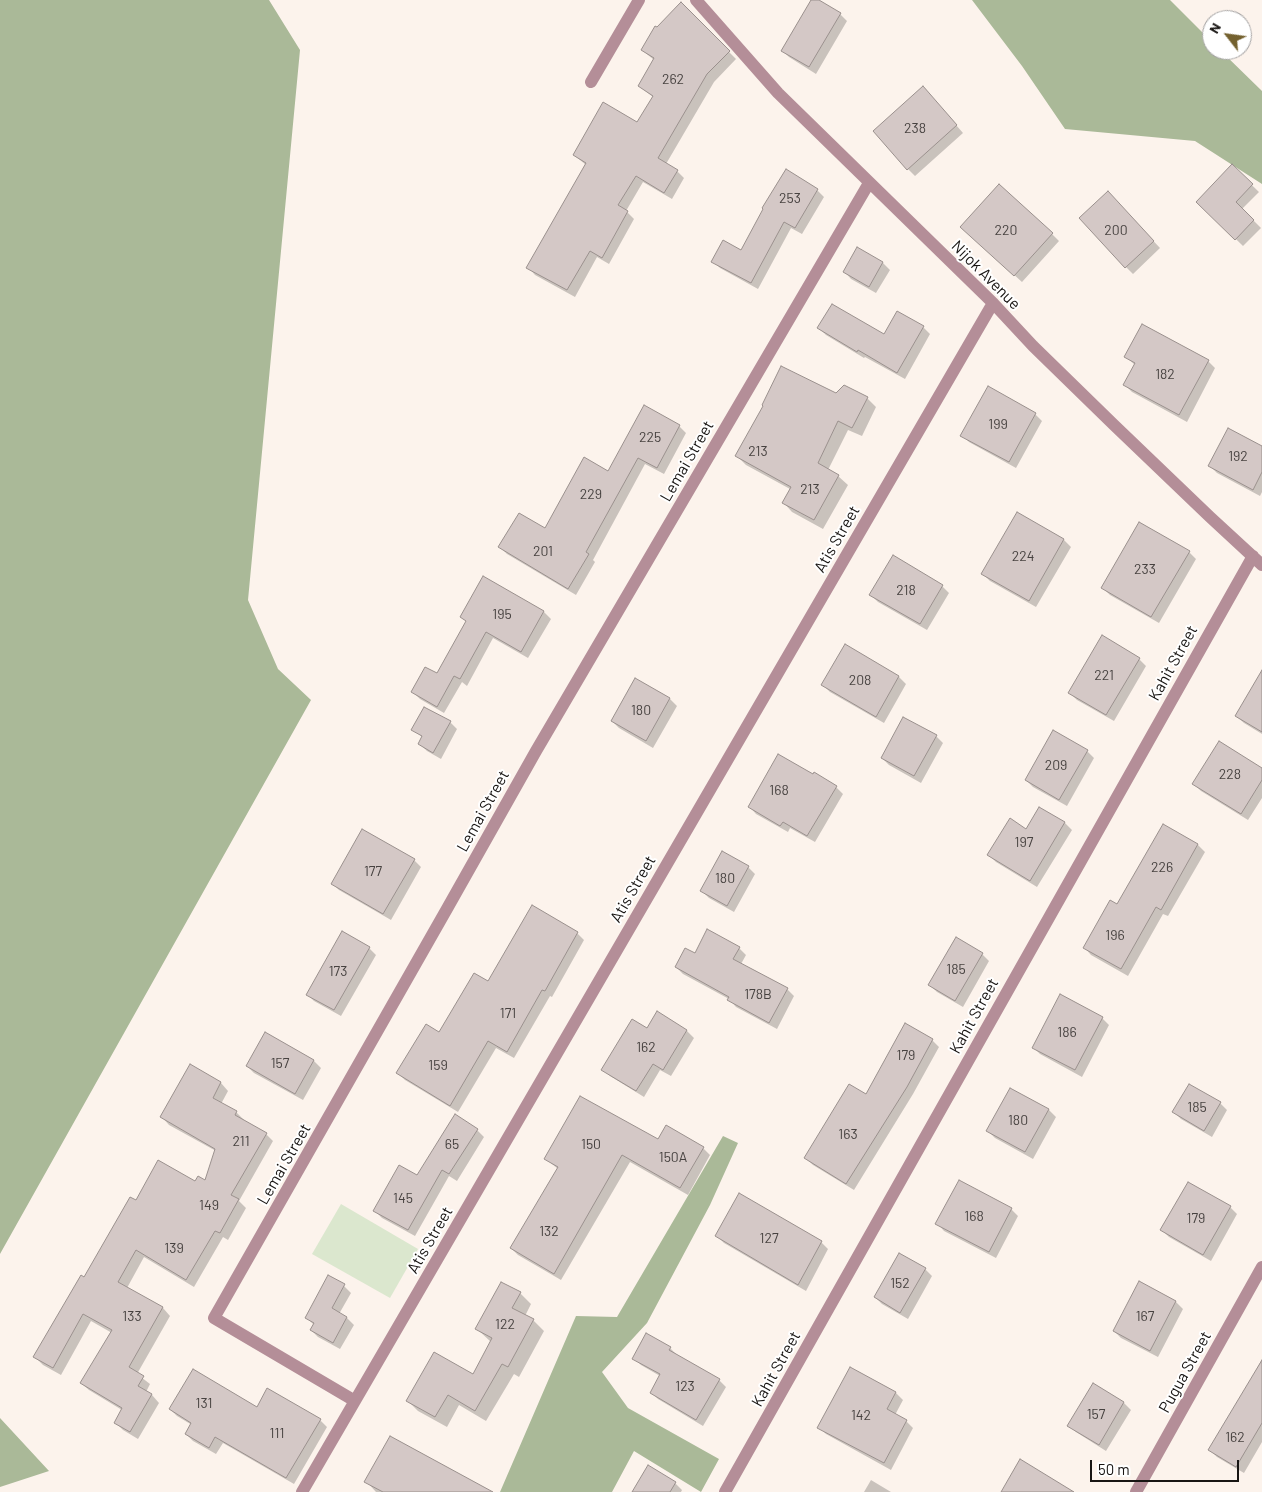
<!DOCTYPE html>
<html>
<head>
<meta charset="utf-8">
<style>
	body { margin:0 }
	#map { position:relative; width:1262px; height:1492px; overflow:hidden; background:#fcf3ec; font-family:Barlow,sans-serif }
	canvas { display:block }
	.north { position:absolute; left:1202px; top:10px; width:50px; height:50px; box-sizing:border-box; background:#fff; border:1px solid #a3a1a1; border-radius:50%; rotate:300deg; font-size:14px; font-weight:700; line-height:20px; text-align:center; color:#181513 }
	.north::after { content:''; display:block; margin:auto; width:18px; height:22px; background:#74612f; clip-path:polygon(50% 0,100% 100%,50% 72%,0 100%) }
	.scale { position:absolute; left:1090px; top:1460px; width:149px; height:22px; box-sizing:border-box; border:2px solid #181513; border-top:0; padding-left:6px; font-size:15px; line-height:18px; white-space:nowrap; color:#181513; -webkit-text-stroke:4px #fff; paint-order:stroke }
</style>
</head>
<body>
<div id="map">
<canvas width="1262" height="1492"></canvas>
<div class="north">N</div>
<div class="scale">50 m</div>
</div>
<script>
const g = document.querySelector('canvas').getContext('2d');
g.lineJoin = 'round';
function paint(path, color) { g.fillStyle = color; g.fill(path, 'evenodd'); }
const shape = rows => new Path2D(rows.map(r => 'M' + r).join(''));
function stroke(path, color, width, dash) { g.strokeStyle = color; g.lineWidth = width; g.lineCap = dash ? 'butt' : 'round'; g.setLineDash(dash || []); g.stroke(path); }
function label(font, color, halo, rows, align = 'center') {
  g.font = font + ' Barlow,sans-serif'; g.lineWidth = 4; g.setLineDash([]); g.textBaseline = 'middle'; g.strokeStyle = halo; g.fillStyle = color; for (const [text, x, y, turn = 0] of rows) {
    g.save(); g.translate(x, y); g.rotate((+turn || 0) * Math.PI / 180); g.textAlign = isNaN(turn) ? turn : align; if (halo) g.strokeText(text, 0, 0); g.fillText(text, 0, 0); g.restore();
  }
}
const green = shape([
	[341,1204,418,1249,390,1298,312,1254]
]);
const forest = shape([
	[0,0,269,0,300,50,248,600,278,669,311,700,0,1254],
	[972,0,1170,0,1212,42,1212,50,1220,50,1262,91,1262,184,1195,141,1065,129,1022,66],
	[723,1136,738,1143,710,1205,647,1323,602,1372,628,1408,719,1459,701,1492,634,1451,612,1492,500,1492,576,1316,617,1317],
	[0,1418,49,1471,0,1487]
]);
const shadow = shape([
	[812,0,817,0,840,14,847,21,816,74,789,57,782,50],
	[681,4,736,59,714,82,666,164,677,171,684,178,672,199,643,182,626,211,634,219,609,264,597,257,575,297,535,275,528,267,586,165,574,155,638,124,653,97,639,86,654,60,642,50,657,28],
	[930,95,963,133,915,176,908,169],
	[1232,166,1259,192,1242,209,1261,228,1243,246,1198,202],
	[817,190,824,197,802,234,791,228,758,289,720,268,713,261,742,251],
	[1115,200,1160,248,1133,274,1126,267],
	[969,234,1052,234,1059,241,1022,282],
	[858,249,883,263,890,270,876,293,851,279,844,271],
	[923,327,930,334,905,379,865,357,864,358,826,335,819,328,884,336],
	[1126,357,1208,361,1215,368,1187,422,1132,392,1125,385,1135,365],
	[836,394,867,398,876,407,862,436,848,430,828,470,838,476,848,485,823,529,792,512,783,502,790,489,746,465,737,456,765,406],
	[1035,414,1042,421,1016,468,969,442,962,435],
	[679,426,686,433,664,474,645,464,593,560,595,562,576,595,507,554,500,547,546,530,609,472],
	[1262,447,1262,492,1260,496,1217,473,1210,466],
	[1064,540,1071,547,1036,607,990,581,983,574],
	[1189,552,1196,559,1159,623,1110,595,1103,588],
	[484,578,544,612,551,619,528,658,493,638,467,686,462,682,444,713,420,699,413,692,437,675,467,622,461,617],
	[942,586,949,593,927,630,878,602,871,595],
	[846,646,899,677,906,684,884,723,830,692,823,685],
	[1139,659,1146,666,1114,721,1077,700,1070,693],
	[1262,673,1262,734,1244,723,1236,716],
	[635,679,670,699,677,706,653,748,619,728,612,721],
	[450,722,457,729,441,759,427,751,420,744,423,738,413,729],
	[936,736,943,743,921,783,889,765,882,758],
	[1087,751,1094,758,1067,806,1033,787,1026,780],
	[1262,769,1262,798,1248,820,1201,791,1194,784],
	[836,787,843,794,815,842,790,828,788,832,756,814,749,806],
	[1040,808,1065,823,1072,830,1037,887,996,862,989,855,1026,830],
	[1163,826,1198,845,1205,852,1168,916,1163,914,1128,976,1091,955,1084,947,1117,906],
	[414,860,421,867,391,920,339,890,332,883],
	[748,867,755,874,734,912,709,898,702,891],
	[343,933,369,948,376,955,341,1016,314,1001,307,994],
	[577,933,584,940,552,997,550,996,514,1058,496,1048,458,1112,405,1080,398,1073,439,1034,489,983],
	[739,948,746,955,741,964,787,989,794,996,777,1029,736,1007,729,999,683,974,676,967,695,954],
	[982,954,989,961,963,1007,937,992,930,985],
	[657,1013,687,1031,694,1038,671,1076,660,1070,644,1097,610,1076,603,1069,647,1030],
	[1102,1018,1109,1025,1082,1077,1040,1054,1033,1047],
	[265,1034,314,1061,321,1068,303,1100,254,1073,247,1066],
	[932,1040,939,1047,913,1094,854,1190,813,1165,806,1158,866,1096],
	[190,1066,221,1083,228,1091,221,1104,236,1112,244,1120,243,1121,266,1134,273,1141,239,1201,246,1208,228,1240,223,1237,194,1287,144,1257,127,1288,163,1308,170,1316,137,1374,150,1384,146,1392,152,1395,159,1403,138,1439,123,1430,115,1422,122,1410,89,1390,81,1383,112,1333,91,1321,61,1375,43,1365,35,1357,85,1279,136,1202,196,1183,206,1182,216,1151,169,1125,162,1117],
	[1011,1089,1049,1110,1056,1117,1033,1159,995,1138,988,1131],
	[1220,1103,1227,1110,1212,1137,1181,1119,1174,1112],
	[477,1130,484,1137,457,1181,449,1176,415,1236,382,1218,375,1211],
	[658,1141,703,1148,710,1155,688,1195,630,1162,561,1280,518,1255,511,1248,558,1169,546,1159],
	[1230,1207,1237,1214,1211,1261,1169,1237,1162,1230],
	[1011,1209,1018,1216,996,1258,944,1231,937,1223],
	[717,1236,821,1242,828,1249,806,1291,724,1243],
	[925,1269,932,1276,908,1319,882,1304,875,1297],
	[1139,1283,1176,1302,1183,1309,1158,1357,1121,1338,1114,1331],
	[344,1286,351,1293,339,1314,347,1318,354,1325,340,1349,318,1337,311,1330,314,1325,306,1317],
	[520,1293,531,1304,525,1316,533,1320,544,1331,519,1377,514,1374,486,1421,459,1405,447,1427,418,1411,407,1400,473,1376,491,1342,477,1329],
	[670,1348,677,1355,719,1380,726,1387,703,1426,658,1399,651,1392,660,1376,641,1365,634,1358],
	[1262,1359,1262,1442,1244,1473,1217,1457,1210,1450,1257,1371,1256,1370],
	[850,1369,896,1393,903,1400,895,1415,906,1421,913,1428,891,1470,826,1434,819,1427],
	[1093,1385,1124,1403,1131,1410,1106,1451,1076,1432,1069,1425],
	[257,1408,320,1420,327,1427,294,1484,223,1443,216,1454,193,1441,186,1434,192,1425,177,1416,170,1409],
	[871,1480,891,1492,864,1492],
	[366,1481,490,1492,376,1492],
	[675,1483,682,1490,681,1492,634,1492]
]);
const building = shape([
	[811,0,819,0,841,13,809,67,781,51,811,0],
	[681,2,730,51,707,74,658,158,678,170,664,193,636,176,618,205,628,211,602,258,590,251,567,290,526,268,586,163,573,155,603,102,637,122,653,96,638,86,654,58,641,50,655,26,657,27,681,2],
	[923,86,957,125,907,170,873,131,923,86],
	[1232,164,1253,184,1236,202,1254,220,1235,240,1196,202,1232,164],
	[786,169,818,189,795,228,784,222,751,283,711,262,723,240,741,250,763,209,762,208,786,169],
	[999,184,1053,233,1014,276,960,227,999,184],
	[1108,191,1154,241,1125,268,1079,218,1108,191],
	[857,247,883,262,869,287,843,272,857,247],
	[832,304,884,334,897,311,924,326,897,373,858,350,857,352,817,328,832,304],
	[1142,324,1209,360,1179,415,1123,385,1135,363,1124,357,1142,324],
	[781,366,836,393,844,385,868,397,852,428,838,421,818,463,839,475,814,520,782,503,791,487,735,456,763,406,762,405,781,366],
	[988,386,1036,413,1009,462,960,436,988,386],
	[644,405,680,425,657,468,638,458,586,552,589,554,568,589,498,547,519,513,545,528,584,457,608,471,644,405],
	[1228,428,1262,446,1262,472,1253,490,1208,466,1228,428],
	[1017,512,1064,539,1029,601,981,574,1017,512],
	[1139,522,1190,551,1151,617,1101,588,1139,522],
	[893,555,943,585,920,624,869,595,893,555],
	[483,576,544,611,521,652,486,632,460,679,454,676,437,707,411,692,425,667,437,673,466,621,460,617,483,576],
	[1102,635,1140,658,1106,715,1068,693,1102,635],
	[845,644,899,676,876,717,821,685,845,644],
	[1262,670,1262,732,1235,716,1262,670],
	[635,678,670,698,646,741,611,721,635,678],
	[424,707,451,721,433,753,418,744,422,736,411,730,424,707],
	[903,717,937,735,914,776,881,758,903,717],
	[1053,730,1088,750,1059,800,1025,780,1053,730],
	[1219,741,1262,768,1262,780,1241,814,1192,784,1219,741],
	[778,754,813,774,814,772,837,786,807,836,783,822,780,826,748,807,778,754],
	[1039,807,1065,822,1030,881,987,855,1010,818,1026,829,1039,807],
	[1163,824,1198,844,1161,910,1156,907,1121,969,1083,948,1110,900,1117,904,1163,824],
	[362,829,415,859,383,914,331,884,362,829],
	[722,851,749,866,727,906,700,891,722,851],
	[532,905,578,932,545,991,542,990,507,1052,488,1041,450,1106,396,1073,426,1024,439,1032,474,973,488,981,532,905],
	[707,929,740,947,733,959,788,988,769,1023,727,1000,729,997,675,967,685,948,695,953,707,929],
	[342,931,370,947,334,1010,306,995,342,931],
	[956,937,983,953,955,1001,928,985,956,937],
	[1060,994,1103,1017,1075,1070,1032,1048,1060,994],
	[657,1011,687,1030,663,1070,653,1064,636,1091,601,1070,632,1019,647,1028,657,1011],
	[905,1023,933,1039,907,1087,846,1184,804,1158,849,1084,866,1094,905,1023],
	[265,1032,314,1060,295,1094,246,1066,265,1032],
	[190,1064,221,1082,213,1098,237,1111,235,1115,267,1133,231,1195,239,1199,220,1233,215,1231,186,1280,136,1250,118,1282,163,1307,129,1367,144,1376,138,1386,152,1394,130,1432,114,1423,122,1408,80,1383,112,1330,83,1314,53,1368,33,1357,81,1275,84,1277,130,1197,136,1200,158,1160,195,1181,198,1176,205,1180,215,1149,160,1117,190,1064],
	[1189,1084,1221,1102,1204,1131,1172,1112,1189,1084],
	[1010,1088,1049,1109,1025,1152,986,1131,1010,1088],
	[580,1096,658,1139,666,1125,704,1147,680,1188,622,1155,554,1274,510,1248,558,1167,544,1159,580,1096],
	[455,1114,478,1129,449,1174,442,1170,408,1230,373,1211,399,1165,417,1175,455,1114],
	[959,1180,1012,1208,989,1252,935,1224,959,1180],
	[1188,1182,1231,1206,1203,1255,1160,1230,1188,1182],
	[739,1193,822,1241,798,1285,715,1236,739,1193],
	[899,1253,926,1268,900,1313,874,1297,899,1253],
	[328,1275,345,1284,332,1308,347,1317,333,1343,310,1330,314,1323,305,1318,328,1275],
	[1139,1281,1176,1301,1150,1351,1113,1331,1139,1281],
	[501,1282,521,1292,512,1308,534,1319,508,1367,502,1364,475,1411,448,1395,435,1417,406,1401,434,1352,473,1374,492,1338,475,1329,501,1282],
	[646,1333,671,1347,669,1350,720,1379,696,1420,650,1393,660,1374,632,1359,646,1333],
	[1262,1360,1262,1423,1236,1467,1208,1450,1262,1360],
	[850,1367,896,1392,887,1409,907,1420,884,1463,817,1428,850,1367],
	[193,1369,257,1407,267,1388,321,1419,286,1478,215,1437,209,1448,185,1434,191,1423,169,1409,193,1369],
	[1093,1383,1124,1402,1099,1445,1067,1426,1093,1383],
	[390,1436,493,1492,383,1492,364,1482,390,1436],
	[1020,1459,1074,1492,1001,1492,1020,1459],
	[648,1465,676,1482,670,1492,632,1492,648,1465]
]);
const minor = shape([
	[696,0,778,93,993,303,1033,346,1114,425,1210,517,1262,565],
	[591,82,639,0],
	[355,1401,214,1318,448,907,536,751,869,183],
	[302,1492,993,303],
	[725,1492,1253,556],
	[1136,1492,1262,1267]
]);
const numberNames = [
	["262",673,79],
	["238",915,128],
	["253",790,198],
	["220",1006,230],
	["200",1116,230],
	["182",1165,374],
	["199",998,424],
	["225",650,437],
	["213",758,451],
	["192",1238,456],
	["213",810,489],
	["229",591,494],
	["201",543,551],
	["224",1023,556],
	["233",1145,569],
	["218",906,590],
	["195",502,614],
	["221",1104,675],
	["208",860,680],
	["180",641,710],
	["209",1056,765],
	["228",1230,774],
	["168",779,790],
	["197",1024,842],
	["226",1162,867],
	["177",373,871],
	["180",725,878],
	["196",1115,935],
	["185",956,969],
	["173",338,971],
	["178B",758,994],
	["171",508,1013],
	["186",1067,1032],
	["162",646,1047],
	["179",906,1055],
	["157",280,1063],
	["159",438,1065],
	["185",1197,1107],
	["180",1018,1120],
	["163",848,1134],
	["211",241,1141],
	["65",452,1144],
	["150",591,1144],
	["150A",673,1157],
	["145",403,1198],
	["149",209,1205],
	["168",974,1216],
	["179",1196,1218],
	["132",549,1231],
	["127",769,1238],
	["139",174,1248],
	["152",900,1283],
	["133",132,1316],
	["167",1145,1316],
	["122",505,1324],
	["123",685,1386],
	["131",204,1403],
	["157",1096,1414],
	["142",861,1415],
	["111",277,1433],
	["162",1235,1437]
];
const streetNames = [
	["Nijok Avenue",986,275,45],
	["Lemai Street",687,461,-60],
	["Atis Street",837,539,-60],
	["Kahit Street",1173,663,-61],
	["Lemai Street",483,811,-61],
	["Atis Street",633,889,-60],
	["Kahit Street",974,1016,-61],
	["Lemai Street",284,1164,-60],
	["Atis Street",430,1240,-60],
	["Kahit Street",776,1369,-61],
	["Pugua Street",1185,1372,-61]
];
paint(green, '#dbe7ce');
paint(forest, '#aab998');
paint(shadow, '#0003');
paint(building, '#d4c8c6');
stroke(building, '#9a908d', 1);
stroke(minor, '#b48e98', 12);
label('14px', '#474240', null, numberNames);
label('16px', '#181513', '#fff', streetNames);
</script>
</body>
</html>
